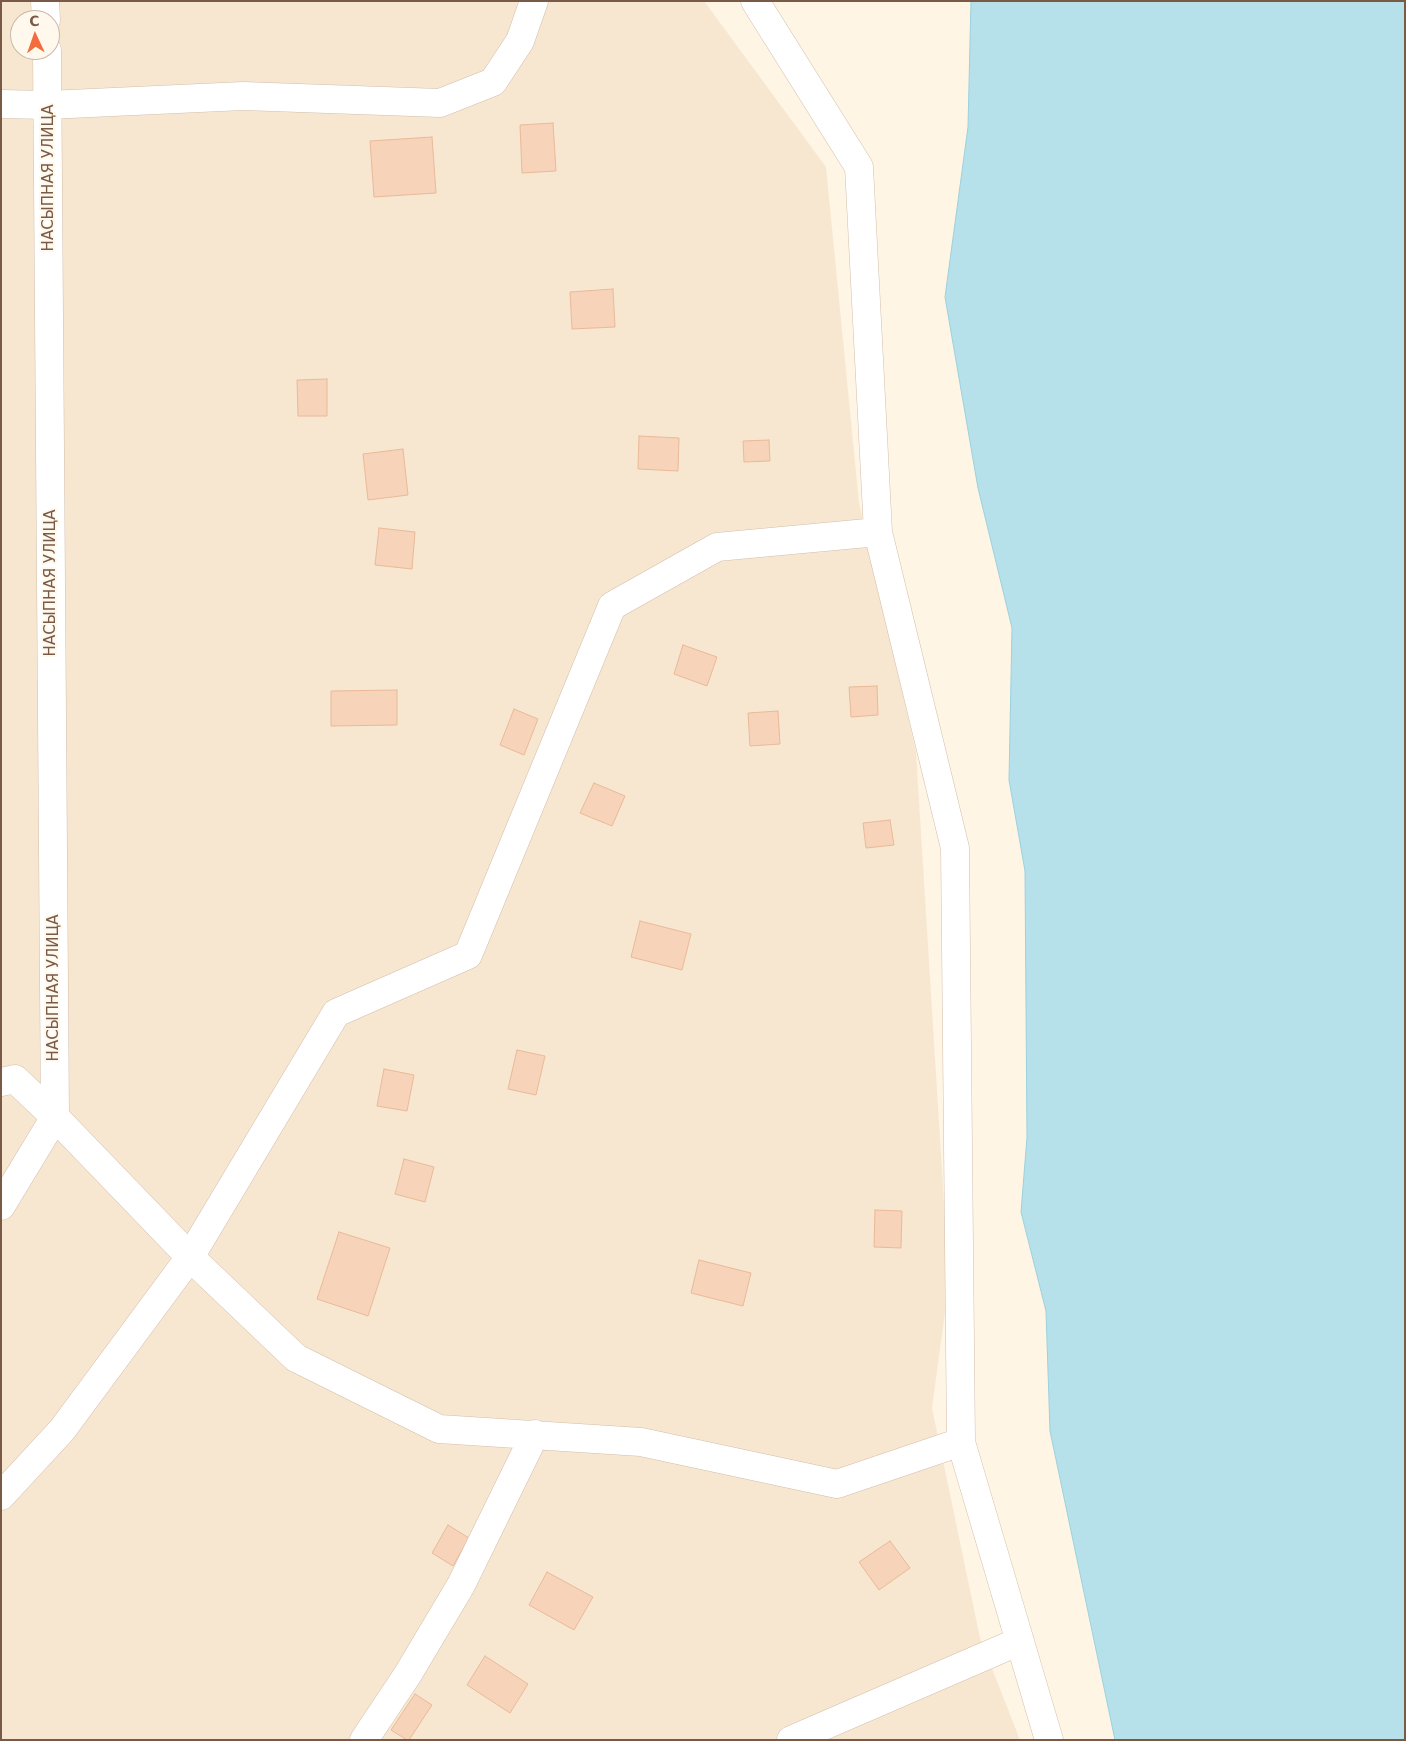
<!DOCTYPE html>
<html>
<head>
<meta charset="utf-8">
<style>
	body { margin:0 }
	#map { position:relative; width:1406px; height:1741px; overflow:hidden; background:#fef5e4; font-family:"DejaVu Sans",sans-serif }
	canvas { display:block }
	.frame { position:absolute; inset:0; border:2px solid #795a47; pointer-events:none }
	.north { position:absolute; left:10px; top:10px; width:50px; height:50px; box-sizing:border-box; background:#fff8ec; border:1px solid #c9b9aa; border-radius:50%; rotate:357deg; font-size:14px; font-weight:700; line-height:20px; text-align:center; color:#795a47 }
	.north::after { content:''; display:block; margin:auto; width:18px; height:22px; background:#f36c3e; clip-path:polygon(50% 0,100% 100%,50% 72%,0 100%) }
</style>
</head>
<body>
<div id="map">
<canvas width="1406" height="1741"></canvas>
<div class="frame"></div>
<div class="north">С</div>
</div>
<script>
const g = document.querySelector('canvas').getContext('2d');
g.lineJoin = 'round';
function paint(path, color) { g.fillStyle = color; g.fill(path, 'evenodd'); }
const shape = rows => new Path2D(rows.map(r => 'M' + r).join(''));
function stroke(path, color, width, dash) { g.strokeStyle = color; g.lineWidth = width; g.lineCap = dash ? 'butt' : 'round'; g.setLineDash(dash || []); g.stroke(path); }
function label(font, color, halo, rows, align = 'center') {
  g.font = font + ' "DejaVu Sans",sans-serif'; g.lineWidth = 4; g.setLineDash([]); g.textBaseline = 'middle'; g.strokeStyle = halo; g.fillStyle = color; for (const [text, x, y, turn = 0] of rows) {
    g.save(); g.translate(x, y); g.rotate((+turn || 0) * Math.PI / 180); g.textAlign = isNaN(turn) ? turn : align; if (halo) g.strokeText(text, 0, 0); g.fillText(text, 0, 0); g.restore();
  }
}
const residential = shape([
	[1,1,704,1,826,167,859,503,916,752,949,1283,932,1408,980,1638,1020,1740,1,1740],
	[20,20,50,20,50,50,20,50]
]);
const water = shape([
	[971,1,1405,1,1405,1740,1115,1740,1050,1431,1046,1311,1021,1212,1027,1137,1025,871,1009,780,1012,628,978,488,945,297,968,127,971,1]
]);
const building = shape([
	[553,123,556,171,522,173,520,125,553,123],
	[432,137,436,193,374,197,370,141,432,137],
	[613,289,615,327,572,329,570,292,613,289],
	[327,379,327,416,298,416,297,380,327,379],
	[639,436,679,438,678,471,638,469,639,436],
	[769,440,770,461,744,462,743,441,769,440],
	[403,449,408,495,368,500,363,454,403,449],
	[379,528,415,532,412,569,375,565,379,528],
	[683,645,717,657,707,686,674,674,683,645],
	[877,686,878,715,851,717,849,687,877,686],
	[397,690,397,725,331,726,331,691,397,690],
	[514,709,538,719,524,755,500,745,514,709],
	[778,711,780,744,750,746,748,713,778,711],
	[594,783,625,796,612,826,580,813,594,783],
	[890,820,894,845,866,848,863,823,890,820],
	[640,921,691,934,682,970,631,957,640,921],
	[517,1050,545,1056,536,1095,508,1089,517,1050],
	[384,1069,414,1075,407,1111,377,1106,384,1069],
	[404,1159,434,1167,425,1202,395,1194,404,1159],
	[875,1210,902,1211,901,1248,874,1247,875,1210],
	[339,1232,390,1248,368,1316,317,1299,339,1232],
	[699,1260,751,1273,743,1306,691,1293,699,1260],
	[448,1525,469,1538,453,1566,432,1553,448,1525],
	[890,1541,910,1568,879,1590,859,1562,890,1541],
	[547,1572,593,1597,574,1630,529,1605,547,1572],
	[485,1656,528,1684,510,1713,467,1685,485,1656],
	[415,1694,432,1705,409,1740,407,1740,391,1730,415,1694]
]);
const minor = shape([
	[45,1,46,20],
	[755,1,859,167,878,532,955,848,961,1442,1049,1740],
	[47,50,55,1117],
	[1,104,48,105,243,96,440,103,493,82,520,41,534,1],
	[1,1082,15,1079,55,1117,190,1257,296,1358,439,1429,641,1442,837,1484,961,1442],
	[1,1206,55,1117],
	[1,1496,62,1430,190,1257,336,1013,468,955,612,606,717,547,878,532],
	[364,1740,408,1674,461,1585,535,1434],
	[791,1740,1020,1641]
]);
const streetNames = [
	["НАСЫПНАЯ УЛИЦА",49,178,-90],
	["НАСЫПНАЯ УЛИЦА",51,583,-90],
	["НАСЫПНАЯ УЛИЦА",54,988,-90]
];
paint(residential, '#f7e7d1');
paint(water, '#b6e1ea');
stroke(water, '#9bd1dd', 1);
paint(building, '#f6d3b9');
stroke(building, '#eaba98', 1);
stroke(minor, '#d3beab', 29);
stroke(minor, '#fff', 28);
label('15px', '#795a47', '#fff8ec', streetNames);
</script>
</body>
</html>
